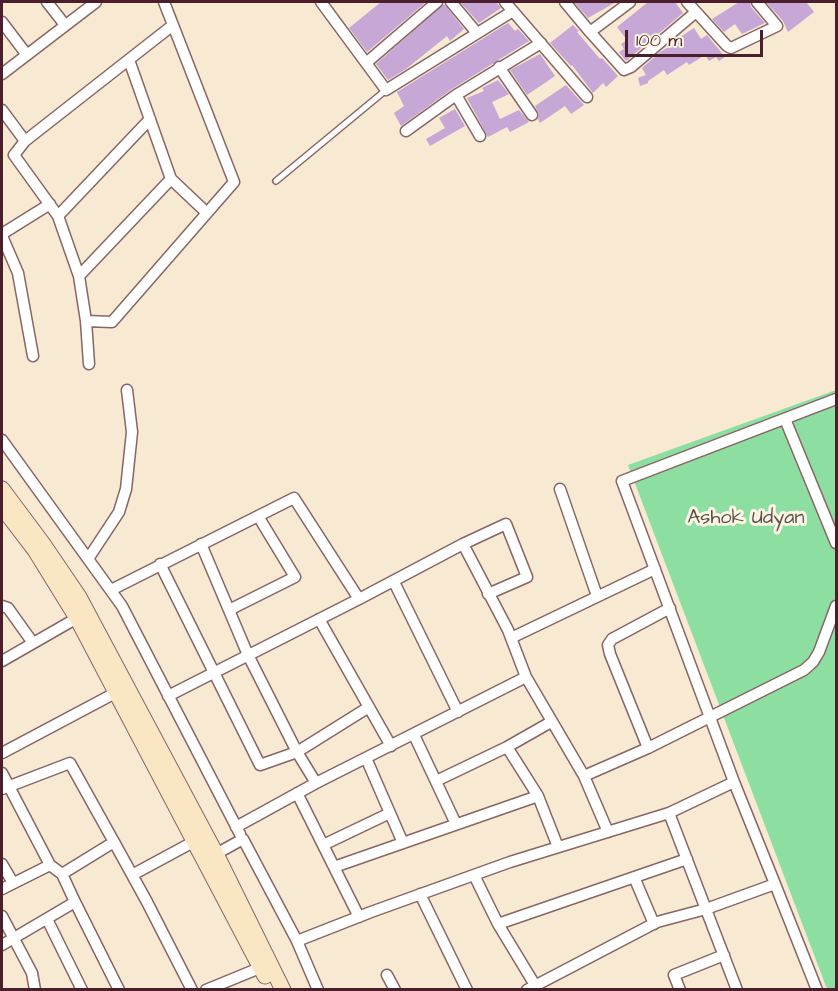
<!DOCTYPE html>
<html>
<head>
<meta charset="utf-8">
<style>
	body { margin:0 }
	#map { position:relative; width:838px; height:991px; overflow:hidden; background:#f7e9d2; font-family:"Architects Daughter",sans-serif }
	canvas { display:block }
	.frame { position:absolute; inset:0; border:3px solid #4a1f2b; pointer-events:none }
	.scale { position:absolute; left:625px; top:30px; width:138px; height:27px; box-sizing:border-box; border:3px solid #4a1f2b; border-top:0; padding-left:8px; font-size:18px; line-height:21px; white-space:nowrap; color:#4a1f2b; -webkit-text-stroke:4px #fcf5e5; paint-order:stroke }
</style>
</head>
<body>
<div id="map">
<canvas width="838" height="991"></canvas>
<div class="frame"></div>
<div class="scale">100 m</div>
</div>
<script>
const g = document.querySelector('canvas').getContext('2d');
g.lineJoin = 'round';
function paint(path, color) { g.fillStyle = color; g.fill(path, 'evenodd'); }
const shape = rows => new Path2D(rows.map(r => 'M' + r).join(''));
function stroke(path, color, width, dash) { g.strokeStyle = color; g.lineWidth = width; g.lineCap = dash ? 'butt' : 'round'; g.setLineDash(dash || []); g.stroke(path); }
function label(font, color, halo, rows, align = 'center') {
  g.font = font + ' "Architects Daughter",sans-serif'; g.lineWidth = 6; g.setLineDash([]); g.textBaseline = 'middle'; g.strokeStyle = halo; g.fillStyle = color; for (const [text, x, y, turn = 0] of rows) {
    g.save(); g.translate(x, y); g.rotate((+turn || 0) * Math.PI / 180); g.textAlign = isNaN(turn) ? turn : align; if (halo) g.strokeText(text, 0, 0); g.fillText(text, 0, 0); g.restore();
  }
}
const green = shape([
	[836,390,836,989,827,989,628,465]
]);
const building = shape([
	[381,2,426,2,367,52,349,28],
	[460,2,496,2,501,8,479,23],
	[574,2,616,2,588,18],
	[648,2,675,2,683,13,626,61,619,52,624,49,621,44,627,40,617,27],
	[739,2,750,2,751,7,765,23,742,34,735,24,724,32,712,19],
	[766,2,806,2,814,12,788,32,783,21],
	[444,4,464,29,450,41,447,36,406,69,388,80,376,64],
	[508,23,515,31,518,29,529,41,452,89,401,126,394,113,404,106,397,92],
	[573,25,579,31,577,32,600,59,602,58,618,76,606,87,603,83,593,93,572,65,571,66,550,43],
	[694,28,701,39,707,35,725,57,719,61,716,57,709,61,705,55,689,65,687,62,667,75,664,70,648,81,648,83,640,86,638,78,646,75,642,68,660,52,675,43,674,41],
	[540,54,555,76,527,95,510,70],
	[498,80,509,94,492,102,500,119,519,110,529,122,510,132,507,127,488,137,467,98,484,91,482,88],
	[566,85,584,105,571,114,565,106,540,123,538,119,539,114,535,106],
	[455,109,465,126,430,146,426,139,445,128,439,118]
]);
const service = shape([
	[276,181,386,90]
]);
const minor = shape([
	[47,2,65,25],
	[321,2,386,90,513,11],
	[451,2,477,33],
	[505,2,587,97],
	[565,2,590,32,624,70,631,67,696,12],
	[687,2,727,46,731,48,777,26,757,2],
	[2,22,27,55],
	[590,32,630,2],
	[129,60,171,179,207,213],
	[366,63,437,2],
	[499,67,532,115],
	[2,74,96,2],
	[456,95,480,136],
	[2,110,25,141,173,25],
	[406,131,456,95,541,43],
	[25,141,14,155,58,216,79,276,86,321,89,364],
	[58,216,150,119],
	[2,234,50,204],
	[2,236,18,273,33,356],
	[79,276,171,179],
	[86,321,112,322,234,182,164,2],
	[785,419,836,543],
	[2,440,122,606,240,834],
	[560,489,597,596],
	[201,544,248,655,297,752,369,707],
	[463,544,506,524,527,577,488,594],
	[88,559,119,512,126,489,132,432,127,390],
	[160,564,260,765,297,752,316,783],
	[394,582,458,712],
	[111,590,294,498,359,599,463,544,508,630,526,677,316,783,236,827],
	[2,606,8,608,33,643],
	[229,610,295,577,258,516],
	[319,619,391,746],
	[511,638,655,569],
	[2,661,77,618],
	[526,677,584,776,608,832],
	[168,696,359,599],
	[414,735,456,824],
	[648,748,610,654,608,645,612,639,670,608],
	[2,753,117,692],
	[366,758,403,843],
	[2,773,50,865,2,889],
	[584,776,648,748,804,670,813,662,819,652,836,606],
	[436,781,507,747],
	[2,789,70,763,114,842],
	[297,793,359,917],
	[538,796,507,747,551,722],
	[323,845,390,813],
	[216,854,243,839,297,941,371,912,510,862,669,813],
	[2,864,13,883],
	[50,865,62,874,114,842,147,902,192,990],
	[334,867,538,796,558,847],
	[132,875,195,841],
	[474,875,498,924,538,990],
	[634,877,654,924],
	[775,884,817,990],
	[420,894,467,990],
	[75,902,119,990],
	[2,916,32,973,35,990],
	[47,919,82,990],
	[498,924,687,859],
	[297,941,318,990],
	[2,945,75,902,62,874],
	[387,975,395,990],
	[206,990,267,965],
	[527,990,657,922,706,909,775,884,734,782],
	[680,990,674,975,724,955],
	[737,990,669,813,734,782,622,481,836,399]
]);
const secondary = shape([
	[2,489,43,544,79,597,216,854,283,990],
	[2,507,35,550,77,618,265,976]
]);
const parkNames = [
	["Ashok Udyan",746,519]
];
paint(green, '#8cdfa0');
paint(building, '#c6a7d6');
stroke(service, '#876665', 8);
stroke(minor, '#876665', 13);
stroke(secondary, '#876665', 17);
stroke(service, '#fff', 5);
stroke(minor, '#fff', 10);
stroke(secondary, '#fbe6c4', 15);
label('20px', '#5a4f48', '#fcf5e5', parkNames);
</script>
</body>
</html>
